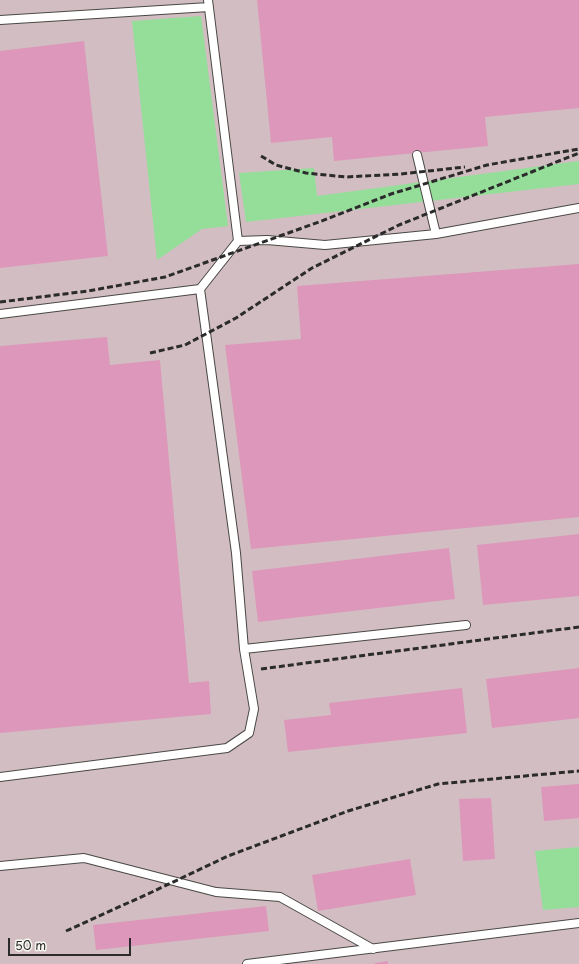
<!DOCTYPE html>
<html>
<head>
<meta charset="utf-8">
<style>
	body { margin:0 }
	#map { position:relative; width:579px; height:964px; overflow:hidden; background:#f4ebdb; font-family:"Playpen Sans",sans-serif }
	canvas { display:block }
	.scale { position:absolute; left:8px; top:938px; width:123px; height:18px; box-sizing:border-box; border:2px solid #2b2b2b; border-top:0; padding-left:5px; font-size:12px; line-height:14px; white-space:nowrap; color:#2b2b2b; -webkit-text-stroke:3px #f6f6f2; paint-order:stroke }
</style>
</head>
<body>
<div id="map">
<canvas width="579" height="964"></canvas>
<div class="scale">50 m</div>
</div>
<script>
const g = document.querySelector('canvas').getContext('2d');
g.lineJoin = 'round';
function paint(path, color) { g.fillStyle = color; g.fill(path, 'evenodd'); }
const shape = rows => new Path2D(rows.map(r => 'M' + r).join(''));
function stroke(path, color, width, dash) { g.strokeStyle = color; g.lineWidth = width; g.lineCap = dash ? 'butt' : 'round'; g.setLineDash(dash || []); g.stroke(path); }
const industrial = shape([
	[0,0,579,0,579,964,0,964]
]);
const green = shape([
	[201,16,228,226,202,229,157,260,132,21],
	[579,161,579,184,246,222,239,173,314,168,317,196],
	[579,847,579,907,543,910,535,851]
]);
const building = shape([
	[257,0,579,0,579,108,485,117,488,146,334,161,332,137,271,143],
	[84,41,108,256,0,268,0,51],
	[579,264,579,517,251,549,225,345,301,339,297,286],
	[107,337,110,365,160,360,189,683,209,681,211,714,0,733,0,346],
	[579,534,579,596,483,605,477,545],
	[449,548,455,599,258,622,252,571],
	[579,668,579,718,492,728,486,679],
	[462,688,467,733,288,752,284,720,331,715,329,703],
	[579,784,579,818,544,821,541,787],
	[491,798,495,859,463,861,459,799],
	[410,859,416,895,318,911,312,875],
	[266,906,269,931,96,950,93,925],
	[388,961,388,964,375,964,375,963]
]);
const service = shape([
	[208,0,238,241,267,240,325,245,436,234,579,208],
	[0,20,209,7],
	[417,155,436,234],
	[0,314,200,289],
	[244,649,466,625],
	[0,777,227,748,249,733,254,709,244,649,236,553,200,289,238,241],
	[0,866,84,858,216,892,280,897,373,949],
	[247,964,579,923]
]);
const rail = shape([
	[261,156,276,165,306,173,346,177,401,174,465,167],
	[0,302,88,291,165,277,319,222,391,194,487,165,579,149],
	[150,353,185,345,236,318,312,268,399,225,579,153],
	[261,669,579,627],
	[66,931,152,892,228,856,348,811,438,784,579,771]
]);
paint(industrial, '#d2bec2');
paint(green, '#94de9a');
paint(building, '#dd97bb');
stroke(service, '#494845', 10);
stroke(service, '#fff', 8);
stroke(rail, '#2b2b2b', 3, [6, 3]);
</script>
</body>
</html>
